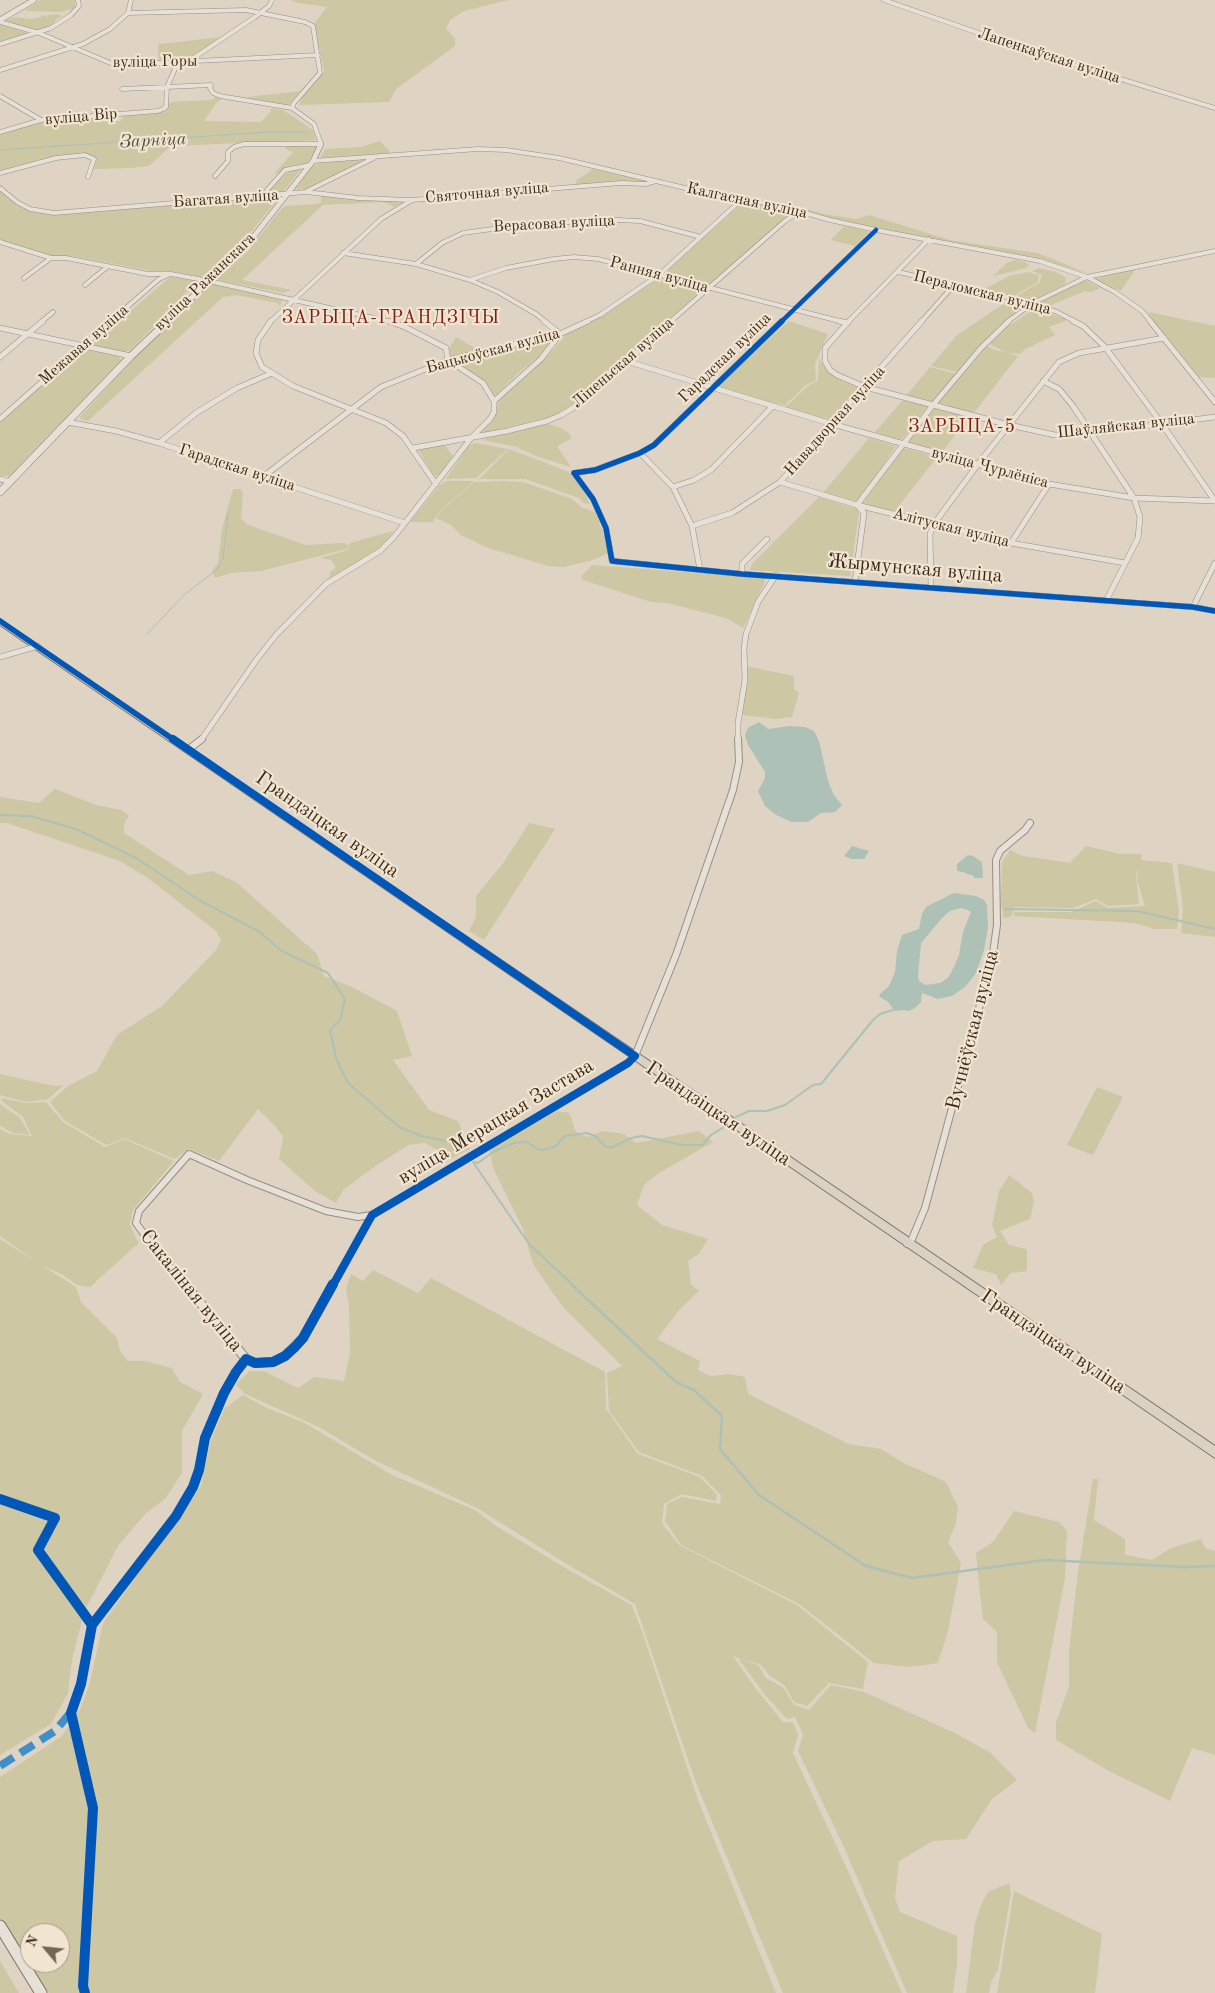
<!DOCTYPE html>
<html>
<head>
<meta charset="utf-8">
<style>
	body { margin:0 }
	#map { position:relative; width:1215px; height:1993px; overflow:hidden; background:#dfd4c3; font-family:"Old Standard TT",serif }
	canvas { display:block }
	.north { position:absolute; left:20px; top:1923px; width:50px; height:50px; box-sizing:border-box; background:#f1e5d1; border:1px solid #a99a87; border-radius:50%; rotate:298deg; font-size:14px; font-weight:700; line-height:20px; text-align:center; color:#3d2a19 }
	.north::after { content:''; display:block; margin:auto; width:18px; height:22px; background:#766654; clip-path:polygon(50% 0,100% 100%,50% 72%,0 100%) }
</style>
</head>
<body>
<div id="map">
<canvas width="1215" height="1993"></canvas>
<div class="north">N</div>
</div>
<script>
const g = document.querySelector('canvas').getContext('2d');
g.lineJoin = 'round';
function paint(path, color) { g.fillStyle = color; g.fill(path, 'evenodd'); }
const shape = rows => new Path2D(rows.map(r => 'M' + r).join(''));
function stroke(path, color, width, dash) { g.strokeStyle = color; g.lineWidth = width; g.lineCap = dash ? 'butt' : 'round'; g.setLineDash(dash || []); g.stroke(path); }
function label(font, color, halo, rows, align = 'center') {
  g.font = font + ' "Old Standard TT",serif'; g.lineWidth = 4.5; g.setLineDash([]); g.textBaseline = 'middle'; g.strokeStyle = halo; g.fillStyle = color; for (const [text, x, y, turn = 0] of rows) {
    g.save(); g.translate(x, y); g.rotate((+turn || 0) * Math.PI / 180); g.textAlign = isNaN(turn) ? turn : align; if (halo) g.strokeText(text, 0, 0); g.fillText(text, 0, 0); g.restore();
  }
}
const green = shape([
	[40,0,75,0,75,6,73,9,59,12,24,11],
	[291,0,509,0,464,11,450,20,446,29,455,38,455,46,396,89,389,102,299,105,302,97,324,71,314,24,327,7,298,3],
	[57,14,63,16,57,18,52,26,37,32,2,22,15,17,32,19,47,15,47,19,48,15],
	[0,24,31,34,0,43],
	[221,37,186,61,159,61,158,45,160,44],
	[300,91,288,106,247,99,247,97],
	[216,97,222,99,217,102,204,121,261,122,271,111,271,108,283,110,313,130,316,140,171,146,149,166,130,168,94,169,97,158,88,154,75,154,28,163,0,171,0,133,42,121,111,116,115,121,120,121,124,116,164,112,171,102,210,100],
	[380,141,391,153,320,158,325,149,361,147],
	[289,144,317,147,307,164,290,166,280,173,274,174,293,152,285,149],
	[372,158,307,189,298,190,296,188,313,166,319,163],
	[302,168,283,192,274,194,269,191,291,169],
	[593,169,649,182,623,182,575,185,577,180],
	[0,191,22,208,32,212,53,214,273,197,277,200,237,249,207,276,202,277,170,271,151,271,72,256,52,256,8,244,0,239],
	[321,196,404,200,404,202,394,207,383,202,323,205,242,280,292,290,283,293,218,280,217,278,247,252,281,209,285,206,317,204,321,202],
	[742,203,775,206,794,211,709,285,668,274,668,270],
	[792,205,824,214,856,219,869,215,950,240,1037,253,1090,274,1033,257,837,220],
	[844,226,869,232,855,246,831,240],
	[1015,260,1025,262,1029,265,1027,268,993,276,1007,263],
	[1039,268,1056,272,1066,278,1065,284,1031,301,1015,297,1040,282,1042,275,1032,271],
	[1135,270,1121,291,1095,279,1114,273],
	[1028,272,1039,275,1038,282,1012,297,983,290,1009,276],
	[662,276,701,288,702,290,566,409,550,417,532,421,485,433,481,431,496,412,499,400,552,351,567,333,604,315],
	[170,277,193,280,198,282,198,285,184,294,183,298,130,350,124,352,91,345],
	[1085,280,1100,288,1091,292,1085,291,1049,306,1037,303],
	[213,284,276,297,282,300,280,306,277,303,236,295,223,297,88,421,81,419,80,417,144,347,184,307,209,285],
	[1009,300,1028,304,998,327,957,372,931,366,957,335],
	[1036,308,1065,319,1066,321,1049,327,1055,335,1025,349,1020,354,1008,353,1018,356,974,413,937,404,987,346,994,350,1005,352,990,344,1007,327],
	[1149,312,1215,326,1215,378,1199,377,1149,315],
	[789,321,828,334,815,364,816,380,805,386,785,405,764,401,717,386],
	[555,336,540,356,519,372,497,394,494,395,452,361],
	[456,337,473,347,485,349,449,358,449,349],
	[85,349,118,356,122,360,9,476,0,476,0,423,81,350],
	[819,358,828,372,842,381,860,388,831,420,784,408,808,386,818,380],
	[930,367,957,374,932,402,906,396],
	[903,400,928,406,901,440,875,432],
	[934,408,969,417,943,451,907,442],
	[549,424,561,428,570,434,571,439,557,446,571,467,536,456,517,447,484,440,489,436],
	[869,438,896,446,863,494,856,503,822,494],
	[475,443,508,449,476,478,446,479,468,446],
	[444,444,453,456,438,477,433,474,418,449],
	[903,448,937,457,894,512,863,503],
	[509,449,569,472,582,489,590,504,584,503,579,498,525,479,479,479],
	[446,481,474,481,438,513,433,522,410,522,440,485],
	[504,481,523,482,572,499,581,507,595,512,602,529,608,553,593,560,564,567,548,566,486,547,461,535,451,525,436,518,439,513,474,482],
	[233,489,240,489,243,493,241,518,246,524,305,545,343,543,349,545,347,549,261,571,231,573,215,578,212,571,218,563,222,529],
	[819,497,857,509,859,513,850,576,750,570,752,564],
	[393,531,388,539,375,551,329,579,330,572,336,567,331,560,320,558,348,550,350,543],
	[592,565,765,578,765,581,743,628,726,618,667,603,651,602,583,580,581,577],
	[750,667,794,676,794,689,799,693,792,717,776,719,743,715,747,668],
	[55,789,96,805,121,810,129,816,124,824,124,833,189,875,212,871,236,882,317,954,324,976,352,987,397,1011,412,1056,393,1060,429,1110,458,1121,470,1149,452,1158,425,1143,408,1145,374,1167,343,1190,336,1203,315,1191,279,1159,283,1137,276,1127,258,1109,219,1161,189,1149,174,1159,125,1138,106,1145,65,1121,50,1102,68,1086,97,1071,117,1035,162,1006,216,950,221,940,216,931,148,878,120,861,7,823,0,823,0,797,39,803],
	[529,823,555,829,484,940,469,931,476,917,476,896,504,862],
	[1086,846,1120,854,1142,854,1141,860,1172,863,1179,912,1177,929,1155,929,1134,923,1014,916,1014,912,1071,912,1096,901,1108,908,1145,906,1137,880,1139,866,1136,877,1139,904,1108,906,1096,899,1073,908,1015,907,1011,917,1004,918,1001,904,1002,862,1010,850,1023,856,1070,863],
	[1177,863,1215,872,1215,937,1181,933,1183,908],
	[0,1074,54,1086,64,1085,48,1099,26,1102,0,1095],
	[1097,1087,1123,1097,1093,1155,1067,1145],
	[1,1098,25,1103,46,1102,63,1122,105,1147,124,1139,174,1161,133,1210,130,1225,139,1244,134,1247,90,1287,77,1285,63,1275,41,1265,0,1236,0,1129,9,1134,32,1136,23,1117,3,1102],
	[0,1104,20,1118,30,1135,13,1133,0,1126],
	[557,1111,570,1113,575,1131,587,1137,603,1131,624,1134,636,1143,699,1131,713,1142,659,1173,644,1185,637,1205,662,1225,708,1239,699,1254,688,1261,691,1285,699,1291,680,1309,657,1339,700,1361,698,1370,711,1376,729,1374,745,1377,748,1394,849,1444,881,1449,904,1463,946,1482,958,1507,956,1523,948,1542,961,1563,948,1631,938,1663,908,1667,874,1663,799,1604,681,1545,665,1521,667,1504,682,1497,720,1504,721,1495,702,1476,639,1452,609,1411,607,1373,622,1366,562,1306,533,1264,523,1229,493,1168,490,1149],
	[1009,1175,1032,1193,1034,1202,1030,1219,1000,1231,1009,1245,1027,1249,1027,1271,1011,1273,1001,1285,996,1274,973,1268,983,1245,997,1237,992,1225,999,1191],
	[0,1239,76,1287,81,1302,117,1338,120,1351,128,1361,145,1361,172,1368,180,1382,203,1394,182,1431,182,1473,165,1499,145,1514,118,1546,84,1612,72,1660,68,1693,51,1724,0,1755],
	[373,1270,418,1293,431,1278,605,1372,606,1409,638,1454,700,1477,717,1495,716,1501,682,1494,664,1504,662,1523,679,1545,797,1605,868,1662,863,1689,829,1683,807,1706,794,1702,785,1686,769,1675,761,1665,733,1656,756,1689,783,1722,793,1722,798,1735,793,1753,848,1871,902,1993,783,1993,696,1783,635,1604,570,1566,477,1508,374,1460,321,1428,245,1394,236,1384,250,1371,264,1371,298,1388,314,1377,344,1381,350,1353,349,1306,346,1289,351,1274,363,1281],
	[243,1395,267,1408,303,1422,392,1475,475,1510,496,1526,572,1572,632,1605,644,1637,698,1800,776,1993,49,1993,0,1919,0,1777,62,1736,81,1707,90,1682,103,1623,201,1486,211,1440,225,1408],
	[30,1933,60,1933,60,1963,30,1963],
	[1093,1479,1098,1479,1094,1520,1125,1539,1125,1555,1152,1560,1171,1548,1201,1539,1205,1548,1215,1551,1215,1755,1192,1748,1170,1801,1109,1771,1056,1740,1056,1722,1069,1687,1069,1650,1078,1572],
	[1014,1511,1059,1522,1067,1531,1065,1578,1035,1733,1028,1728,997,1662,997,1632,983,1619,980,1594,976,1553,993,1542],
	[738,1658,758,1665,766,1678,784,1688,794,1705,809,1710,831,1685,864,1692,957,1734,991,1753,1017,1780,992,1799,966,1839,933,1841,899,1861,895,1898,900,1912,957,1936,957,1966,953,1993,907,1993,843,1845,798,1751,803,1735,795,1717,787,1719,765,1695],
	[1009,1883,1011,1893,998,1970,991,1982,989,1993,966,1993,975,1923,982,1903,988,1892],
	[1014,1891,1102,1934,1095,1993,997,1993],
	[0,1961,19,1993,0,1993]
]);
const water = shape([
	[759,722,768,729,789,726,805,727,814,731,819,741,828,781,834,795,842,805,835,812,821,813,808,822,792,822,776,815,765,806,758,791,765,778,765,772,748,745,745,735,748,728],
	[852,846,869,851,864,859,852,859,844,856],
	[968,855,973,856,982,862,983,878,974,878,973,875,970,875,963,872,957,871,957,864],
	[954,893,976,896,984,900,987,905,988,927,984,950,976,973,965,987,952,996,938,999,922,993,921,1002,916,1007,909,1011,902,1010,895,1011,888,1002,880,997,879,995,889,986,895,972,897,951,902,935,919,929,922,914,926,907],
	[961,908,968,910,971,912,963,932,959,955,954,967,948,978,940,983,925,985,919,981,918,976,921,943,942,918,950,911]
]);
const streamFar2 = shape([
	[0,150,268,132,307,132],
	[147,634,185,594,218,569,223,558,228,513]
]);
const streamFar1 = shape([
	[0,815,30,816,76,829,136,858,199,900,260,932,280,950,328,973,345,999,340,1020,330,1030,336,1058,348,1083,399,1127,422,1136,456,1143,463,1149],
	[1005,909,1137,911,1215,929],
	[736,1117,749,1111,767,1111,785,1105,813,1085,821,1084,873,1020,880,1014,893,1010],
	[573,1285,529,1244,473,1162,478,1163,493,1152,514,1143,527,1142,539,1150,548,1149,556,1146,565,1136,587,1133,595,1136,606,1147,613,1147,631,1138,642,1136,682,1145,702,1145,711,1135,724,1127]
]);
const stream = shape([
	[571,1284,676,1382,694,1390,722,1416,720,1449,759,1495,866,1566,912,1578,1045,1560,1184,1567,1215,1566]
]);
const streetFar3 = shape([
	[884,0,1033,52,1215,108],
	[128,13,246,10,305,22,313,26,320,73,294,103,292,108,314,124,321,144,244,144,234,147,228,152,228,161,215,176],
	[0,22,39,33,115,65,318,55],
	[0,44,51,28,71,15,79,6,78,0],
	[0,70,83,44,110,29,128,13,131,0],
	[122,89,211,85,210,88,213,93,220,96,292,108],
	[0,96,41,120],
	[0,132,41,120,158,111,163,109,166,107,167,87,178,62,189,61,255,17,269,6,272,0],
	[313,161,478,149,506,150,559,158,727,198,774,204,830,220,876,230,1040,261,1087,277,1115,292,1142,311,1151,322],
	[0,173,56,158,85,155,94,159,88,177],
	[0,188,17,202,30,209,54,213,306,192,358,198,411,200],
	[307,191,374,158],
	[269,196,267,190,285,170,310,165],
	[0,242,51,258,66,258,148,274,171,274,209,281,392,322],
	[343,253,416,264,470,280,498,292,536,314,546,322],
	[416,264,442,243,463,233,529,224,617,220,640,221,701,237],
	[898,272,1033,303,1057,312,1076,322],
	[24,278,51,258],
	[470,280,506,268,554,259,574,257,598,259,843,322],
	[85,285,107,267],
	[41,322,53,312],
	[110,322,159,279,168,275],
	[270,322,381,219,412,200,621,183,646,184,656,181],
	[585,322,600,315,660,274,741,200],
	[670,322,785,221,800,211],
	[781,322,876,230],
	[848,322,929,239],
	[921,322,954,285],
	[1007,322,1033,303,1087,277,1215,251]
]);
const streetFar2 = shape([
	[271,321,258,340,256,353,262,367,293,386,386,423,403,436,436,484],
	[388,321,405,327,446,348,448,360,483,383,494,401],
	[782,321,654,445,640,453,595,470,574,473,593,499,606,528,612,561,742,574,1193,607,1215,611],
	[839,321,847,323],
	[849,321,825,348,825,361,830,370,837,375,865,387,1009,425,1055,435,1091,433,1215,417],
	[1073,321,1083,326,1105,347,1162,424,1215,501],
	[1150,321,1215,402],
	[0,328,131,356],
	[0,357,43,321],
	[626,361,832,424,1049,484,1134,498,1215,501],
	[1043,381,1059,389,1073,406,1134,498,1140,517,1138,538,1106,601],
	[0,419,111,321],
	[67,422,116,431,159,443,405,523],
	[159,443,196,413,237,388,270,374],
	[413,448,507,431,547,421,561,415,573,408,672,321],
	[640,453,673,487,692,526,700,570],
	[264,476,381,387,448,360,560,334,588,321],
	[0,479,10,482],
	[780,482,857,505,1011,543,1125,563],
	[673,487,694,480,711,470,772,407],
	[692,526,732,513,780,482,922,321],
	[1011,543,1049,484],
	[742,574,742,564,767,539],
	[855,581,864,513,857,505,933,405,981,348,1009,321],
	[931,587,930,534,934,524,978,464,1059,362,1079,353,1164,338],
	[1193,607,1215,563],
	[0,657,38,646],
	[201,740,257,659,276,635,326,584,380,551,394,537,472,437,490,419,494,412,494,401,541,359,560,334,544,321],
	[738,740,738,723,745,680,744,648,746,634,758,602,776,575]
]);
const streetFar1 = shape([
	[189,749,202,739],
	[372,1215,628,1063,635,1056,676,955,733,790,739,762,738,739],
	[907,1244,912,1239,925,1208,992,960,997,925,996,860,1000,851,1025,830,1030,823],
	[186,1285,157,1252,136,1223,139,1211,189,1154,247,1180,326,1211,358,1217,372,1215],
	[333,1285,372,1215]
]);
const street = shape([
	[185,1284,246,1359,255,1363,273,1362,285,1356,303,1338,333,1284]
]);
const secondaryFar2 = shape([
	[0,20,34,0],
	[166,322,247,245,313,161,321,144]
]);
const secondaryFar1 = shape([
	[0,492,131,356,168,321]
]);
const secondary = shape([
	[0,1926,41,1993]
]);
const primary = shape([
	[0,619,1215,1446,1215,1458,0,625,0,619]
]);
const quiet = shape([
	[0,1766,55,1731,71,1712]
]);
const cyclewayFar3 = shape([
	[781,322,876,230]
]);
const cyclewayFar2 = shape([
	[782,321,654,445,640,453,595,470,574,473,593,499,606,528,612,561,742,574,1193,607,1215,611],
	[0,621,174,740]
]);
const cyclewayFar1 = shape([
	[173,739,635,1056,628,1063,372,1215,333,1285]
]);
const cycleway = shape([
	[0,1499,55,1518,38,1550,92,1625],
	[85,1993,83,1986,93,1808,71,1713,81,1684,92,1625,176,1516,193,1487,199,1470,205,1438,224,1393,236,1372,246,1359,255,1363,273,1362,285,1356,295,1347,303,1338,333,1284]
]);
const farStreetnames = [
	["Лапенкаўская вуліца",1049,56,18],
	["вуліца Горы",155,62,-1],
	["вуліца Вір",81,117,-5],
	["Святочная вуліца",487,193,-5],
	["Багатая вуліца",226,199,-4],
	["Калгасная вуліца",747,201,12],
	["Верасовая вуліца",554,224,-3],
	["Ранняя вуліца",659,275,15],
	["вуліца Ражанскага",205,282,-44],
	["Пераломская вуліца",982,293,14],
	["Межавая вуліца",84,345,-41],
	["Бацькоўская вуліца",493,351,-15],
	["Гарадская вуліца",725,358,-44],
	["Ліпеньская вуліца",623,363,-41],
	["Навадворная вуліца",835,421,-48],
	["Шаўляйская вуліца",1126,426,-6],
	["Гарадская вуліца",237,468,18],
	["вуліца Чурлёніса",990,468,15],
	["Алітуская вуліца",951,528,14]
];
const farWaternames = [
	["Зарніца",153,141,-3]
];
const farNeighbourhoodnames = [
	["ЗАРЫЦА-ГРАНДЗІЧЫ",391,318],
	["ЗАРЫЦА-5",962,427]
];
const streetNames = [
	["Жырмунская вуліца",915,569,5],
	["Грандзіцкая вуліца",327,825,35],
	["Вучнёўская вуліца",973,1030,-76],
	["Грандзіцкая вуліца",718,1114,34],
	["вуліца Мерацкая Застава",496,1122,-31],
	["Сакаліная вуліца",191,1291,51],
	["Грандзіцкая вуліца",1053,1342,34]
];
paint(green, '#cdc7a3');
paint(water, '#adc1b6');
stroke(streamFar2, '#adc1b6', 1);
stroke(streamFar1, '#adc1b6', 2);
stroke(stream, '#adc1b6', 2.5);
stroke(streetFar3, '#968e83', 5);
stroke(streetFar2, '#968e83', 6);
stroke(streetFar1, '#968e83', 8);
stroke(street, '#968e83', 10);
stroke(secondaryFar2, '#7f776c', 6);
stroke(secondaryFar1, '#7f776c', 8);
stroke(secondary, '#7f776c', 13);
stroke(primary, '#7f776c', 2);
stroke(streetFar3, '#e6e0d7', 4);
stroke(streetFar2, '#e6e0d7', 5);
stroke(streetFar1, '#e6e0d7', 6);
stroke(street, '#e6e0d7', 8);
stroke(secondaryFar2, '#e6e0d7', 5);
stroke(secondaryFar1, '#e6e0d7', 7);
stroke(secondary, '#e6e0d7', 11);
paint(primary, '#d9d1c3');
stroke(quiet, '#3f90c9', 8, [16, 8]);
stroke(cyclewayFar3, '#0057b8', 4.5);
stroke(cyclewayFar2, '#0057b8', 5.5);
stroke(cyclewayFar1, '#0057b8', 8);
stroke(cycleway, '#0057b8', 10);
label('16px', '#3d2a19', '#f1e5d1', farStreetnames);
label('italic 18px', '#544e3f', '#f1e5d1', farWaternames);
g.letterSpacing = '1px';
label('18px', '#7a1f14', '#f1e5d1', farNeighbourhoodnames);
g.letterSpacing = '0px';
label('20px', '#3d2a19', '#f1e5d1', streetNames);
</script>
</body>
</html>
